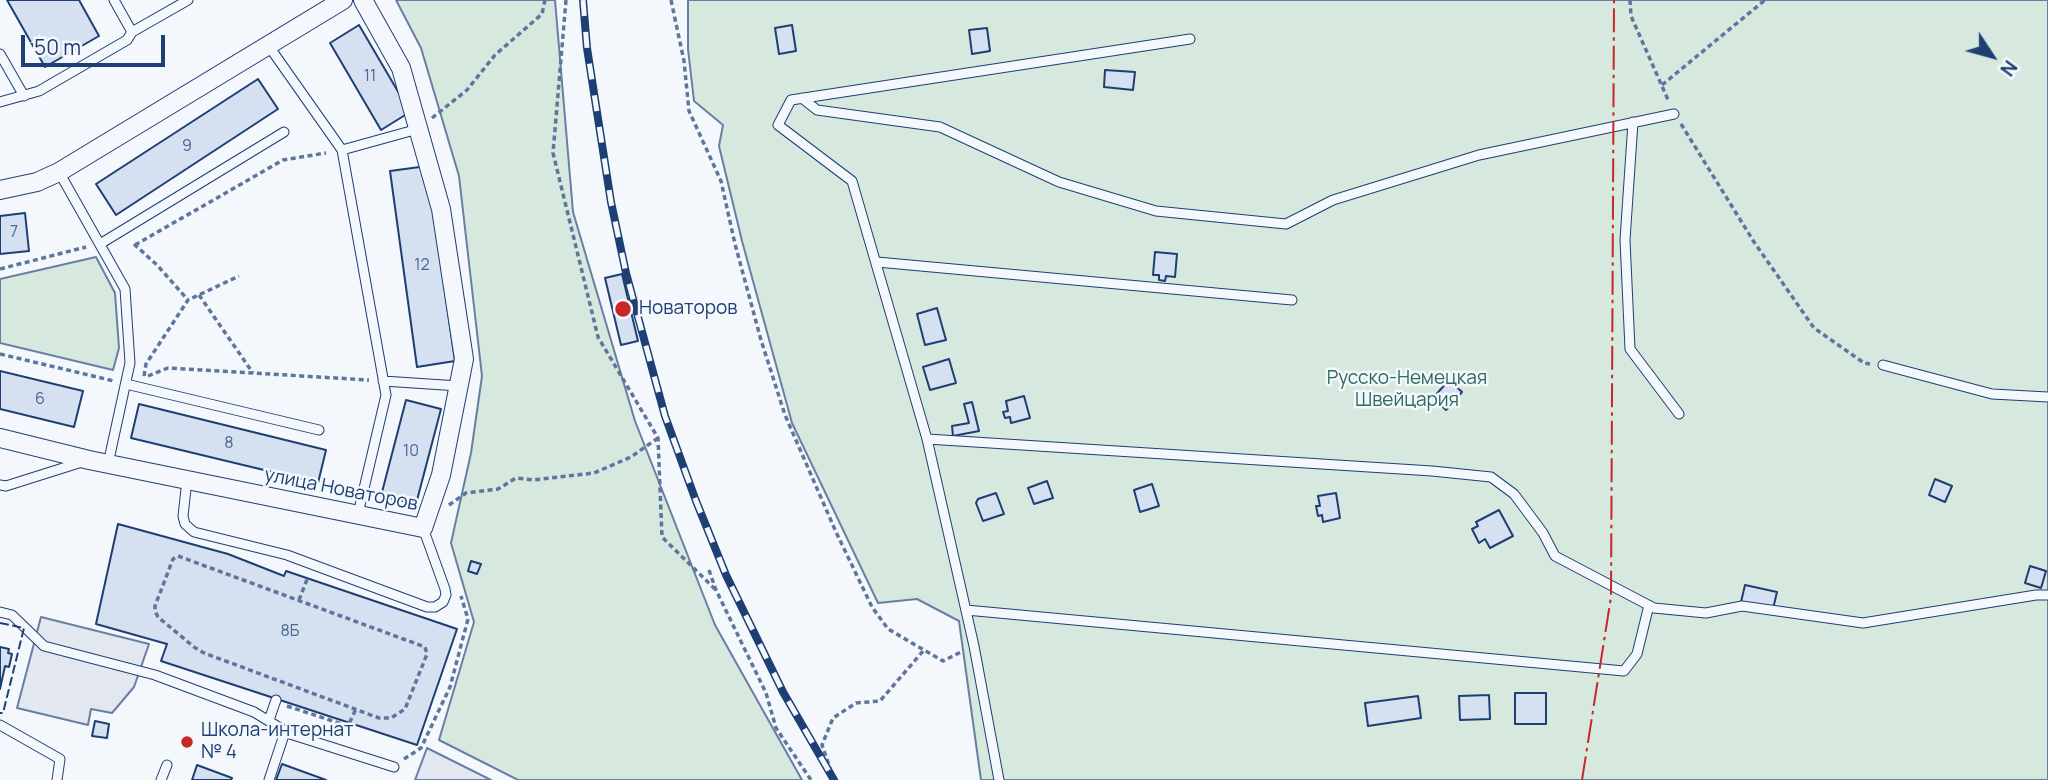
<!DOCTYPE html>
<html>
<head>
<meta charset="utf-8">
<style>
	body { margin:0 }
	#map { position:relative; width:2048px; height:780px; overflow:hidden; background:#f4f7fb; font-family:Manrope,sans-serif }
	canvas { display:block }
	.north { position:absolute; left:1957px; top:21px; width:70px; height:70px; -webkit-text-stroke:5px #f4f7fb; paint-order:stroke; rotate:126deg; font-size:19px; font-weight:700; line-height:28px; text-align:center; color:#1d3f73 }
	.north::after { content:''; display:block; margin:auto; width:24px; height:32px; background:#1d3f73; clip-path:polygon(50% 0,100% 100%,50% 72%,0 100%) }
	.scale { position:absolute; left:21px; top:35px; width:144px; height:32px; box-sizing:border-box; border:4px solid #1d3f73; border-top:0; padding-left:9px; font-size:21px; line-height:24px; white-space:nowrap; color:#1d3f73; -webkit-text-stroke:5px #f4f7fb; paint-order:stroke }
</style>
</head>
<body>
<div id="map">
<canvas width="2048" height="780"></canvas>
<div class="north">N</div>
<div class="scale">50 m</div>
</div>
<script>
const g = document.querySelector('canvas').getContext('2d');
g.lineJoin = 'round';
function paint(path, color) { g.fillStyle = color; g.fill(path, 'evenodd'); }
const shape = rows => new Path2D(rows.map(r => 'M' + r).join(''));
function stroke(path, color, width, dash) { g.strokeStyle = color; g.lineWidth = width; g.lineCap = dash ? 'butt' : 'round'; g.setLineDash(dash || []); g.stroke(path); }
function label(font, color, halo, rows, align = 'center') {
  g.font = font + ' Manrope,sans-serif'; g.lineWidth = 5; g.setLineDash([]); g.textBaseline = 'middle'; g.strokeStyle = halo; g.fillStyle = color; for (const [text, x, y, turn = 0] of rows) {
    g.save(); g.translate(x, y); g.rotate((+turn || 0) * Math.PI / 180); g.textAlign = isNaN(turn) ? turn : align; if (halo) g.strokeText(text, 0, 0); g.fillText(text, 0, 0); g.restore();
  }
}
const green = shape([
	[396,0,555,0,573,212,635,421,715,625,802,780,518,780,439,740,474,622,451,543,471,453,482,376,459,176,421,48,396,0],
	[688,0,2048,0,2048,780,981,780,959,621,917,599,878,603,792,423,742,241,719,146,723,125,694,101,688,49,688,0],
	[96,257,115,293,119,348,113,370,0,343,0,279,96,257]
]);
const parking = shape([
	[41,617,149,644,134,687,112,713,91,709,88,725,17,708,41,617],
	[427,748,491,780,415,780,427,748]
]);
const building = shape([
	[7,0,79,0,99,36,45,67,7,0],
	[359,25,410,112,381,130,330,43,359,25],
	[792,25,796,51,779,54,775,28,792,25],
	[987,28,990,51,972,54,969,30,987,28],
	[1105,70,1135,72,1133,90,1104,87,1105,70],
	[258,79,278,109,116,215,96,184,258,79],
	[427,166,455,361,417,367,390,171,427,166],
	[25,213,29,251,0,254,0,216,25,213],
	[1155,252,1177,254,1175,277,1166,276,1165,281,1159,280,1159,275,1153,275,1155,252],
	[622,274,638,341,621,345,605,278,622,274],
	[937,308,946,340,925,345,917,314,937,308],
	[949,359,956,383,930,390,923,367,949,359],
	[0,371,83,391,74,427,0,409,0,371],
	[1449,380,1462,392,1446,410,1433,398,1449,380],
	[1024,396,1030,418,1011,423,1010,417,1005,418,1003,412,1008,411,1006,401,1024,396],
	[406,400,441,409,416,504,381,496,406,400],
	[972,402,979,431,953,436,952,426,969,423,964,404,972,402],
	[139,404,326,450,318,483,131,438,139,404],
	[1935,479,1952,486,1945,502,1929,495,1935,479],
	[1047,481,1053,498,1034,504,1028,488,1047,481],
	[1152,484,1159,506,1140,512,1134,490,1152,484],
	[996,493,1004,514,983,521,976,503,978,499,996,493],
	[1336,493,1340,518,1323,522,1322,515,1318,516,1316,506,1320,506,1318,496,1336,493],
	[1499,510,1513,536,1490,548,1485,539,1479,543,1472,529,1478,526,1476,522,1499,510],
	[118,524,228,554,284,576,286,571,457,629,417,745,161,661,167,644,96,624,118,524],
	[471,561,481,564,477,574,468,571,471,561],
	[2030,566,2046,571,2041,588,2025,583,2030,566],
	[1745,585,1777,592,1773,609,1741,602,1745,585],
	[0,647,9,649,8,653,12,654,9,667,5,666,0,689,0,647],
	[1515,693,1546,693,1546,724,1515,724,1515,693],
	[1489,695,1490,719,1460,720,1459,696,1489,695],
	[1418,696,1421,718,1368,726,1365,703,1418,696],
	[95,721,109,724,107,738,92,736,95,721],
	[282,764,326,780,276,780,282,764],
	[197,765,232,778,231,780,192,780,197,765]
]);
const path = shape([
	[566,0,553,153,598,337,658,438,662,537,716,590],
	[671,0,684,61,689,111,721,181,735,244,761,340,785,415,836,532,872,607,888,629,943,661,961,652],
	[1630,0,1631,16,1669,102],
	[1662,85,1765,0],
	[432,118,467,90,495,55,542,14,545,0],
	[1681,124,1754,242,1814,328,1864,363,1870,364],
	[134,244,157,265,188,300],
	[135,245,283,160,326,153],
	[0,269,86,247],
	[199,295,253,373],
	[0,354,114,381],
	[144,376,146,364,188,300,239,276],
	[148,376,168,368,369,380],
	[449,505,466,493,498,489,516,478,533,480,594,473,631,457,658,438],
	[178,556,425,647,427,654,405,709,391,718,379,718,204,653,194,647,158,617,155,611,155,606,173,559,178,556],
	[709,570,716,590,766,693,776,728,811,780],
	[299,600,308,577],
	[287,706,348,726,356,709],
	[404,759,421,748,450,687,468,619,461,596],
	[834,780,822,745,833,718,856,703,880,701,924,650]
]);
const service = shape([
	[132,32,188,0],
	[268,45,342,150,386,395,358,514],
	[0,54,24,96],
	[802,98,817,110,940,127,1059,182,1156,211,1286,224,1333,200,1479,155,1674,114],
	[0,102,39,91,127,40,132,32,114,0],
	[1633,122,1625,240,1630,349,1679,414],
	[342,150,418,129],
	[59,172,125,289,130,363,108,464],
	[100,244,284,132],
	[877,262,1292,300],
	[1883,365,1992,394,2048,397],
	[383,381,459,386],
	[126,384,319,430],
	[927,439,1432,471,1491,477,1514,494,1543,533,1555,556,1654,608,1706,613,1742,606,1863,623,2036,595,2048,595],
	[187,480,183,516,185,524,194,532,287,555,427,607,435,607,443,602,446,595,445,589,423,528],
	[0,485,6,486,82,462],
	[966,610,1624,671,1637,654,1649,605],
	[0,612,12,615,44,646,155,675,254,712,290,734,394,767],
	[269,720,276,700],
	[0,725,60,759,57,780],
	[161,780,167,765],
	[269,780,285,732],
	[999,780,974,646,927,439,852,181,778,125,791,100,1190,39]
]);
const minor = shape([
	[0,190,37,182,59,172,343,0],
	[0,438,89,460,423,528,441,475,464,359,441,209,401,68,363,0]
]);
const rail = shape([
	[583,0,587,48,611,202,626,273,665,416,696,501,726,575,783,692,834,780]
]);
const fence = shape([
	[0,623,24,628,3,713,0,713]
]);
const power = shape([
	[1582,780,1611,597,1614,0]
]);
const markers = [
	[623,309,9,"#c62828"],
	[187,742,7,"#c62828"]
];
const numberNames = [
	["11",370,77],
	["9",187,147],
	["7",14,233],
	["12",422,266],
	["6",40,400],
	["8",229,444],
	["10",411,452],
	["8Б",290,632]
];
const poiNames = [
	["Новаторов",639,309],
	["Школа-интернат",201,731],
	["№ 4",201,753]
];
const parkNames = [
	["Русско-Немецкая",1407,379],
	["Швейцария",1407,401]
];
const streetNames = [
	["улица Новаторов",341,490,11]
];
paint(green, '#d7e8df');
stroke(green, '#687fa3', 2);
paint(parking, '#e3e8f0');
stroke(parking, '#687fa3', 2);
paint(building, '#d5e0f0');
stroke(building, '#1d3f73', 2);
stroke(service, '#1d3f73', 11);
stroke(minor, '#1d3f73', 20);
stroke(path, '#5e769c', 3.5, [5, 3.5]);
stroke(service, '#f4f7fb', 9);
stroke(minor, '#f4f7fb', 18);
stroke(rail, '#1d3f73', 8);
stroke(rail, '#f4f7fb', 5, [16]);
stroke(fence, '#1d3f73', 2, [9, 3.5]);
stroke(power, '#c62828', 2, [24, 5, 3.5, 5]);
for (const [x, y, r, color] of markers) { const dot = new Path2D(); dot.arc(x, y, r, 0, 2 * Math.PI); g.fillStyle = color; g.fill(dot); stroke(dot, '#f4f7fb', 2.5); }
label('16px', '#4b6792', null, numberNames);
label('19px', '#1d3f73', '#f4f7fb', poiNames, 'left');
label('19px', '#2c6c60', '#f4f7fb', parkNames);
label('19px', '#1d3f73', '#f4f7fb', streetNames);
</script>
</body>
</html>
